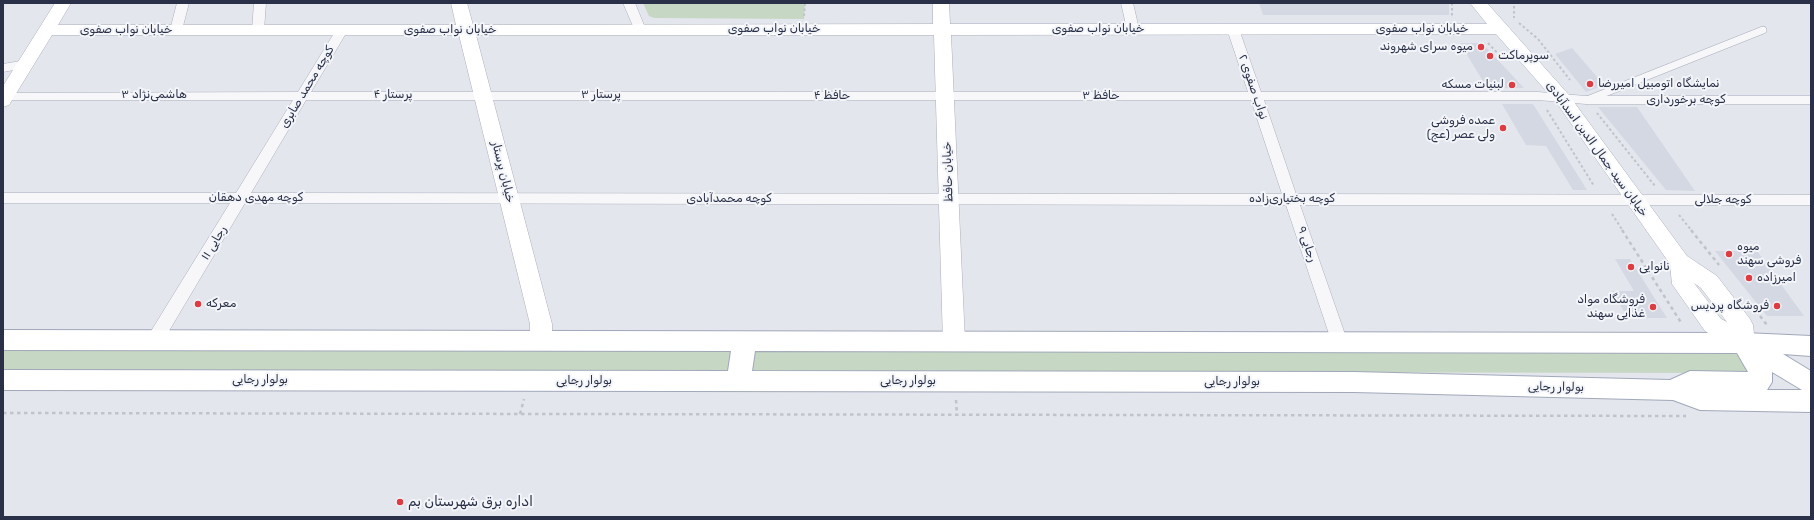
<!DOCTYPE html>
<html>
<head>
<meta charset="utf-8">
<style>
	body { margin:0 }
	#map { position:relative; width:1814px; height:520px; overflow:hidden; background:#e3e6ed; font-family:Rubik,sans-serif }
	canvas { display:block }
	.frame { position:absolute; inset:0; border:4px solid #293047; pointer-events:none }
</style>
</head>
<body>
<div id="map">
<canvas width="1814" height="520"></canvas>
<div class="frame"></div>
</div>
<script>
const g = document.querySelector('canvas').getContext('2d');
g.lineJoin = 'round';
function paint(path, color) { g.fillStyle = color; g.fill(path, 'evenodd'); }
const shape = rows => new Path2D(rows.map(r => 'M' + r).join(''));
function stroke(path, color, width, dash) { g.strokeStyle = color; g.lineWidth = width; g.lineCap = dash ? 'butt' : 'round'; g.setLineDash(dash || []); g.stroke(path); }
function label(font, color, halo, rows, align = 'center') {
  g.font = font + ' Rubik,"Noto Naskh Arabic",sans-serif'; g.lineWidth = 4; g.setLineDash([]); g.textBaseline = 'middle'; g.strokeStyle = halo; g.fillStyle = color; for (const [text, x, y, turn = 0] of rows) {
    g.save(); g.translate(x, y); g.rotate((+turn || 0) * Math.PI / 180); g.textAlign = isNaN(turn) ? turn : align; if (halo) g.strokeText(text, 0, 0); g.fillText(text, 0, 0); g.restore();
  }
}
const built = shape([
	[1259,3,1449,3,1449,15,1263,15],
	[1460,43,1482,43,1524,88,1487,88],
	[1572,48,1604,85,1586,92,1555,54],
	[1502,104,1533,104,1587,190,1573,190,1546,146,1526,145],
	[1598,107,1637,107,1695,191,1666,190],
	[1715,251,1757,251,1804,316,1767,316],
	[1615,259,1630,259,1667,318,1628,318,1612,291,1634,291]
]);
const green = shape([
	[643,3,805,3,804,19,654,18,649,16],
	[3,350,1731,353,1742,356,1749,363,1748,372,1744,373,3,370]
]);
const pathFar1 = shape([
	[1452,3,1452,16],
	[1514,6,1514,18],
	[804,16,805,3],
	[1519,23,1538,39,1570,80],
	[1488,43,1505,61],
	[1547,110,1594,186],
	[1597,113,1655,186],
	[1612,214,1623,231],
	[1679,215,1692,231]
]);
const path = shape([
	[1622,230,1682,324],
	[1691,230,1719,265],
	[1760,316,1767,325],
	[956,400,957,415],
	[3,413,1686,416],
	[520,414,524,399]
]);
const lane = shape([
	[1587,100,1763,30]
]);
const street = shape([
	[177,3,189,3,182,30,180,33,176,34,172,33,170,30,177,3],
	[254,3,266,3,264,30,262,33,258,34,254,33,252,30,254,3],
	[623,3,635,3,646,30,644,33,636,33,623,3],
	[1121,3,1133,3,1139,29,1137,32,1133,33,1129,32,1127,29,1121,3],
	[1233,25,1237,26,1239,29,1261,92,1538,92,1586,96,1811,96,1811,104,1586,104,1538,100,1264,100,1296,194,1811,195,1811,205,1300,205,1348,343,1346,348,1340,350,1334,348,1332,343,1286,205,245,203,160,346,154,348,148,346,146,341,148,336,230,203,3,203,3,193,236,193,293,100,6,100,3,99,3,93,298,92,336,30,338,27,342,26,346,27,348,30,311,92,1248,92,1227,29,1229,26,1233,25],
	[306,100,1251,100,1282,194,251,193,306,100],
	[26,60,30,61,32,64,30,67,3,72,3,64,26,60]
]);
const secondary = shape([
	[55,3,71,3,58,25,456,25,451,3,467,3,473,25,933,24,933,3,949,3,950,24,1487,24,1470,3,1487,3,1568,94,1687,256,1717,276,1750,319,1753,325,1755,343,1752,350,1744,352,1736,350,1705,331,1672,284,1670,264,1556,102,1496,34,951,35,965,342,962,349,954,351,946,349,943,342,934,35,476,35,552,324,552,341,549,347,541,350,533,347,530,341,530,324,459,35,52,35,9,105,3,107,3,86,55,3],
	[1694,283,1701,288,1727,322,1721,319,1694,283]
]);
const primary = shape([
	[3,330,1744,333,1811,336,1811,356,1783,354,1811,371,1811,412,1700,410,1673,400,1354,392,3,390,3,370,728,371,731,351,3,350,3,330],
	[755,351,1737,353,1748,372,1690,371,1670,380,1354,372,752,371,755,351],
	[1772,372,1802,390,1767,390,1772,382,1772,372]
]);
const markers = [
	[1481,47,4,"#dd3c43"],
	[1490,56,4,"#dd3c43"],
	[1590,84,4,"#dd3c43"],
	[1512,85,4,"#dd3c43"],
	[1503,128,4,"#dd3c43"],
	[1729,254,4,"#dd3c43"],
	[1631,267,4,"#dd3c43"],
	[1749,278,4,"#dd3c43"],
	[198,304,4,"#dd3c43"],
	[1777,306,4,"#dd3c43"],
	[1653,307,4,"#dd3c43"],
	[400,502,4,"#dd3c43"]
];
const streetNames = [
	["خیابان نواب صفوی",774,29],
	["خیابان نواب صفوی",1098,29],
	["خیابان نواب صفوی",1422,29],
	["خیابان نواب صفوی",126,30],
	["خیابان نواب صفوی",450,30],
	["کوچه محمد صابری",307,87,-59],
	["نواب صفوی ۲",1253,87,71],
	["هاشمی‌نژاد ۳",154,95],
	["پرستار ۴",393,95],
	["پرستار ۳",601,95],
	["حافظ ۴",832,96],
	["حافظ ۳",1101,96],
	["کوچه برخورداری",1686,100],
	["خیابان سید جمال الدین اسدآبادی",1597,149,54],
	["خیابان پرستار",503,172,76],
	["خیابان حافظ",948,172,-92],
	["کوچه مهدی دهقان",256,198],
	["کوچه محمدآبادی",729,199],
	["کوچه بختیاری‌زاده",1292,199],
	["کوچه جلالی",1723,200],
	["رجایی ۱۱",214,243,-59],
	["رجایی ۹",1307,244,71],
	["بولوار رجایی",260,380],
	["بولوار رجایی",584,381],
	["بولوار رجایی",908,381],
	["بولوار رجایی",1232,382],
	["بولوار رجایی",1556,387,1]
];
const poiNames = [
	["میوه سرای شهروند",1473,47,"right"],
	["سوپرماکت",1498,56],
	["نمایشگاه اتومبیل امیررضا",1598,84],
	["لبنیات مسکه",1504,85,"right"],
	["عمده فروشی",1495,121,"right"],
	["ولی عصر (عج)",1495,135,"right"],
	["میوه",1737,247],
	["فروشی سهند",1737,261],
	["نانوایی",1639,267],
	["امیرزاده",1757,278],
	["فروشگاه مواد",1645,300,"right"],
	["غذایی سهند",1645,314,"right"],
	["معرکه",206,304],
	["فروشگاه پردیس",1769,306,"right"]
];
const nearPoinames = [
	["اداره برق شهرستان بم",408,502]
];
paint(built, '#d4d8e2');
paint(green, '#c6d7c3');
stroke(lane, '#abafbb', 8);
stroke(street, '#abafbb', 1);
stroke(secondary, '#abafbb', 1);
stroke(primary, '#a1a8ba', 2);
stroke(pathFar1, '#c1c3cb', 2, [2.5, 2.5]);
stroke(path, '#c1c3cb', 2.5, [3.5, 3.5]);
stroke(lane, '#f7f7fa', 7);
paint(street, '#f7f7fa');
paint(secondary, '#fff');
paint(primary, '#fff');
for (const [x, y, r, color] of markers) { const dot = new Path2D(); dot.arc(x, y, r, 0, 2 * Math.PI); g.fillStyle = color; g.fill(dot); stroke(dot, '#f3f5f9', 1.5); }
label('12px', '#293047', '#f3f5f9', streetNames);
label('12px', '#293047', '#f3f5f9', poiNames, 'left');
label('14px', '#293047', '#f3f5f9', nearPoinames, 'left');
</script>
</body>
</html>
